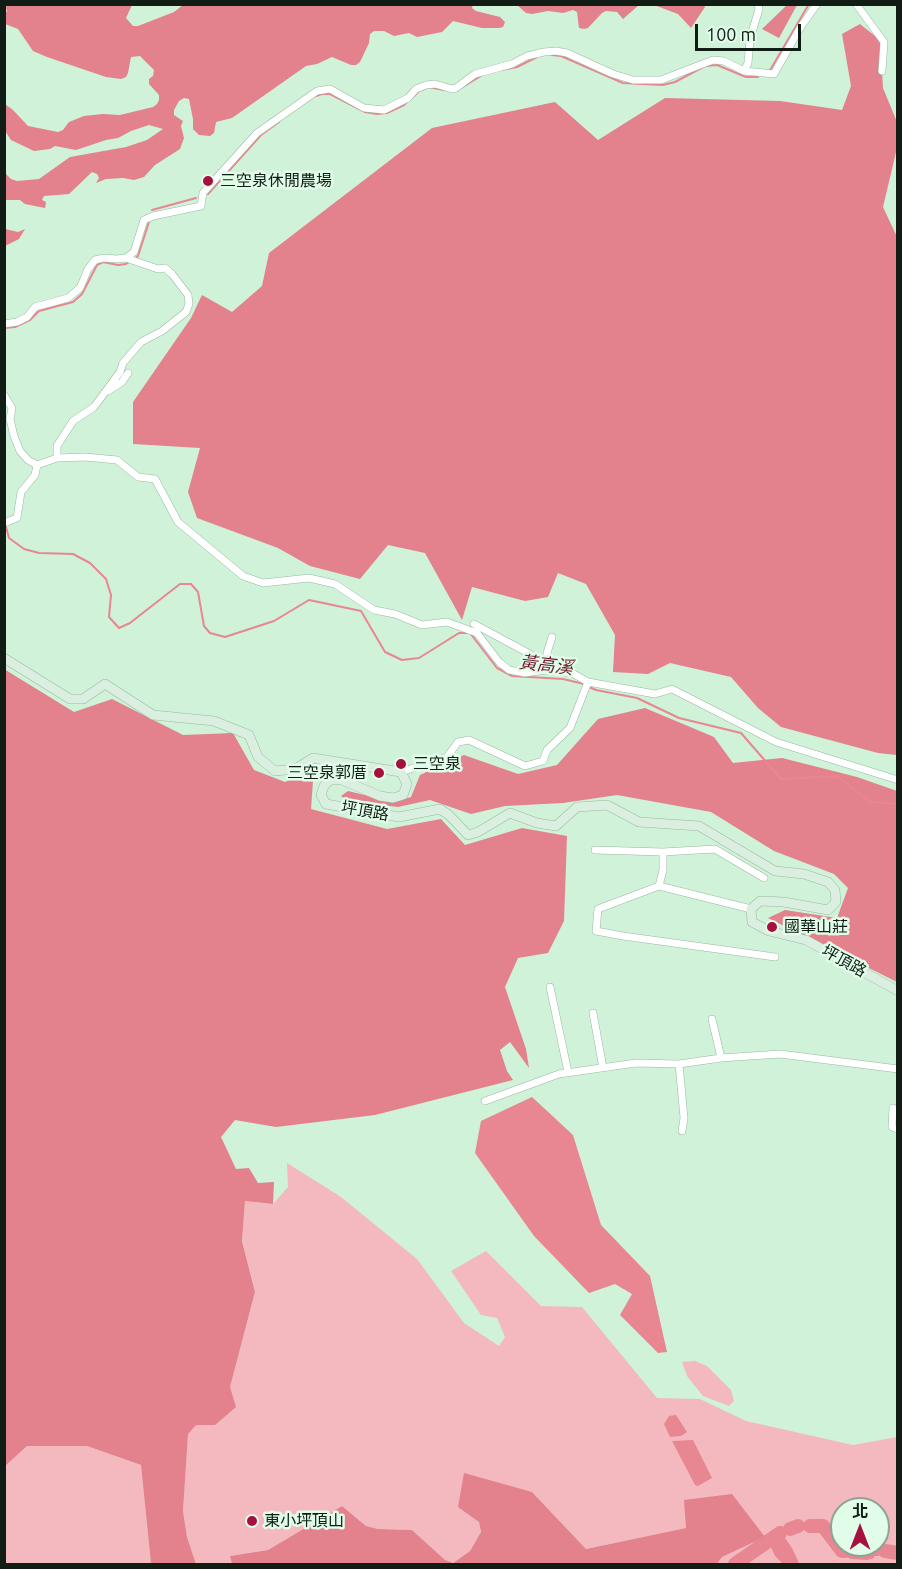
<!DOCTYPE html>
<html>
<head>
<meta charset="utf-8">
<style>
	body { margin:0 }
	#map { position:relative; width:902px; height:1569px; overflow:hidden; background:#cff2d9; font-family:Ubuntu,"Noto Sans TC",sans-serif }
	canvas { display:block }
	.frame { position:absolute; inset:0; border:6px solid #101c14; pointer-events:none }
	.north { position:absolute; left:830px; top:1497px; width:60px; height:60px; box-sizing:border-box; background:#e1fde9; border:2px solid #8da394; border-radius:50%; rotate:0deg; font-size:16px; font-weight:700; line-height:24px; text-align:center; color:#101c14 }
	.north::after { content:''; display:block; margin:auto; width:21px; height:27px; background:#a70f3e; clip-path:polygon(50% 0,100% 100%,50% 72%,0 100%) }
	.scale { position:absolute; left:695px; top:24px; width:106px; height:27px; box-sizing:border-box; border:3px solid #101c14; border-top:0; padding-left:8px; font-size:18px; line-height:21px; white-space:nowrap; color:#101c14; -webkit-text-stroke:4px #e1fde9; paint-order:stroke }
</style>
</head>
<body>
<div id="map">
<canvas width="902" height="1569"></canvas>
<div class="frame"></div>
<div class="north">北</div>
<div class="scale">100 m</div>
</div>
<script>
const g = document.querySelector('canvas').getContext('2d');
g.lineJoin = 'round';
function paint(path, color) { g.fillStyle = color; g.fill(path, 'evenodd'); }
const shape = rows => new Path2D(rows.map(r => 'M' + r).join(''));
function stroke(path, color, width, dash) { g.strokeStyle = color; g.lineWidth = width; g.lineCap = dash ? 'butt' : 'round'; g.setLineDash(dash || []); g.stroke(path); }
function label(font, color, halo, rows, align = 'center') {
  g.font = font + ' Ubuntu,"Noto Sans TC",sans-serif'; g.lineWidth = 5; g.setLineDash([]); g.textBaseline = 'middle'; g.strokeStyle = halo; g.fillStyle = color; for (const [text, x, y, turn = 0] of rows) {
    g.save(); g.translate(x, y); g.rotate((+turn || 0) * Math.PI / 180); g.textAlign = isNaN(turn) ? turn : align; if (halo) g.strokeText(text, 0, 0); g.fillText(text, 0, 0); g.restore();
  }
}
const green = shape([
	[287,1163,341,1197,417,1259,464,1323,499,1346,505,1337,497,1318,481,1315,451,1271,486,1251,541,1306,582,1307,657,1398,700,1399,746,1421,853,1445,897,1437,897,1564,717,1564,722,1557,765,1537,687,1528,586,1549,532,1492,479,1522,481,1532,470,1551,453,1563,445,1561,412,1530,378,1529,366,1526,342,1506,268,1550,230,1556,232,1564,196,1564,187,1537,183,1511,188,1433,230,1387,255,1292,242,1240,245,1201,273,1204,288,1187],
	[842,1509,878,1509,878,1545,842,1545],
	[695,1361,707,1366,731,1390,734,1401,729,1406,703,1396,687,1376,682,1362],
	[27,1446,87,1446,141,1465,151,1564,5,1564,4,1466]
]);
const forest = shape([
	[473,4,472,8,476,11,500,17,505,22,503,27,499,28,482,28,453,21,442,32,417,37,409,33,394,36,384,31,374,31,370,34,369,43,360,62,356,65,351,65,332,57,317,64,306,66,232,118,216,122,214,133,210,136,199,135,193,129,193,119,189,99,184,98,179,101,174,110,174,115,183,121,181,126,184,138,180,149,155,165,144,177,134,180,123,178,106,179,96,183,99,178,97,174,92,172,69,194,44,196,42,200,46,202,45,208,25,204,20,200,5,200,5,173,11,179,17,181,39,179,70,157,126,147,147,140,163,129,149,125,131,131,118,138,106,140,76,150,55,146,50,149,34,151,11,140,5,131,5,104,13,110,28,126,58,132,63,130,69,122,84,116,103,114,120,115,153,107,157,104,159,100,159,95,149,84,149,79,153,76,154,70,140,56,131,57,128,73,126,77,121,79,106,77,47,57,33,51,18,29,5,24,5,14,7,11,5,5,132,5,126,18,133,26,138,26,174,12,183,5],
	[517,5,639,4,639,5,623,19,617,12,606,11,602,13,588,28,584,29,579,28,577,12,573,10,563,13,548,11,532,14,526,13],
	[654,5,704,5,705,7,691,28,678,14],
	[787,5,797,5,779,38,762,29],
	[860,24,880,40,883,88,897,122,897,148,883,207,898,239,897,755,878,753,781,727,758,708,731,677,670,663,648,674,613,672,615,635,586,584,558,573,548,597,525,601,472,587,462,620,425,553,388,545,360,579,310,566,278,548,197,518,188,492,200,448,133,444,133,402,191,318,202,295,232,312,262,286,269,253,432,128,555,102,598,140,665,98,780,101,842,110,851,86,842,34],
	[5,229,18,232,25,229,19,239,5,246],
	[4,669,74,712,112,699,183,735,233,733,254,770,285,782,319,767,313,781,311,809,387,829,441,819,465,845,522,828,567,836,564,921,548,953,518,958,505,987,526,1049,529,1068,510,1042,500,1050,507,1071,513,1080,375,1115,276,1127,235,1120,221,1137,236,1169,249,1168,258,1183,274,1182,273,1204,245,1201,242,1241,255,1292,230,1387,236,1407,215,1425,196,1425,188,1434,183,1511,187,1537,196,1564,151,1564,141,1465,87,1446,27,1446,5,1466],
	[645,708,714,737,733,763,782,758,857,777,897,791,897,982,768,918,785,910,837,918,848,888,834,874,774,851,711,812,617,795,563,803,505,806,471,814,430,800,398,807,348,801,341,796,348,791,394,802,411,797,420,775,464,755,518,774,557,765,598,719],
	[464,1473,532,1492,586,1549,686,1528,684,1500,732,1494,765,1537,722,1557,717,1564,232,1564,230,1556,268,1550,342,1506,366,1526,378,1529,412,1530,445,1560,453,1563,470,1551,481,1532,479,1522,458,1507]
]);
const water = shape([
	[532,1097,573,1135,601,1225,650,1276,667,1352,658,1353,620,1315,632,1294,615,1284,589,1293,534,1236,475,1153,481,1121],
	[676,1415,687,1432,681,1436,670,1437,664,1424,669,1416],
	[693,1440,712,1478,698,1486,695,1485,672,1441],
	[785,1538,792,1548,799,1563,797,1564,783,1564,775,1556,771,1547,780,1539],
	[843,1545,849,1548,854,1547,878,1547,879,1556,874,1556,874,1558,867,1560,850,1559,844,1552]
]);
const stream = shape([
	[552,55,561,56,623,83,663,85,675,82,705,66,717,65,746,77,758,77],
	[501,70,517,67,537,57],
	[769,72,809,4],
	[461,88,484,74],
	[316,96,322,94,330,94,365,112,377,114,387,113,404,105,409,100],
	[413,97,419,91,429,87,444,90],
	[208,194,261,135,279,122],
	[152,210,196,198],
	[136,258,138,256,149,222],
	[4,328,15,327,30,320,39,311,73,302,82,294,97,265,103,262,118,265,126,264,131,261],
	[5,523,9,538,24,549,39,553,73,554,90,563,106,579,111,595,109,617,119,628,130,623,180,584,191,584,198,592,204,626,210,633,225,637,274,621,309,600,361,611,385,652,402,660,419,658,459,633,470,633,497,668,512,676,563,679,584,684],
	[589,687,596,690,637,698,679,718,741,733,781,779,837,776,870,802,898,804]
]);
const river = shape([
	[810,1526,823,1526,842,1551,860,1550],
	[790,1529,798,1526],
	[885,1551,898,1553],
	[735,1564,780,1533]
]);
const street = shape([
	[856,4,884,42,882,71],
	[744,71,748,63,750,39,759,9,758,4],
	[4,324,17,322,27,317,35,307,68,298,80,288,88,269,95,260,104,258,116,259,126,258,134,252,144,220,153,216,201,206,203,193,257,133,317,91,330,89,364,108,384,110,408,98,416,89,426,85,435,84,452,89,456,88,475,74,512,64,527,56,544,52,556,51,567,53,613,74,633,80,661,80,713,60,724,61,744,71,774,74,800,28,817,4],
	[108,391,122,382,128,373],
	[4,395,12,408,10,419,14,436,20,451,28,460,37,465,57,458,85,457,117,460,138,477,155,479,178,522,243,576,263,583,309,578,335,584,374,610,395,614,422,625,447,622,477,633,499,662,509,670,525,673,546,670,572,673,588,682,655,694,672,689,776,742,898,780],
	[57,458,57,446,73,421,94,407,120,372,123,363,141,342,162,331,186,312,189,304,188,295,172,274,165,268,158,269,126,258],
	[4,523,17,518,21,492,35,475,37,465],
	[474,624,530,654,546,670,547,653,552,637],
	[401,772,447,757,458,742,469,740,525,766,543,761,547,750,570,728,588,682],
	[595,850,663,852],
	[764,878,715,849,663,852,663,870,659,886,598,909,596,931,623,936,775,957],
	[659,886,751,909],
	[550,987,568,1072],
	[593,1013,603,1068],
	[712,1019,721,1058],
	[679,1064,684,1118,682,1131],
	[485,1101,559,1074,636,1063,679,1064,721,1058,780,1054,898,1069],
	[893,1108,892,1127,898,1129]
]);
const secondary = shape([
	[4,658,70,699,83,699,105,684,153,715,214,721,249,735,258,757,275,771,295,769,313,758,401,772,407,784,403,795,393,798,380,796,342,780,330,780,324,786,321,795,326,804,399,817,440,809,449,815,468,835,478,832,510,813,537,823,556,826,577,807,607,805,639,822,699,826,775,871,804,874,828,882,835,890,836,902,828,910,784,902,760,901,751,909,752,922,769,931,806,940,898,991]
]);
const markers = [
	[208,181,6,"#a70f3e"],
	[401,764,6,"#a70f3e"],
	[379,773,6,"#a70f3e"],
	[772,927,6,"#a70f3e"],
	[252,1521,6,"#a70f3e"]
];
const poiNames = [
	["三空泉休閒農場",220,181],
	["三空泉",413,764],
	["三空泉郭厝",367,773,"right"],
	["國華山莊",784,927],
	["東小坪頂山",264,1521]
];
const streetNames = [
	["坪頂路",365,811,10],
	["坪頂路",844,961,29]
];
const waterNames = [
	["黃高溪",546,665,7]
];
paint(green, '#f4b9bf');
paint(forest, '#e3818d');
paint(water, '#e88691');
stroke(stream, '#e88691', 2);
stroke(river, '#e88691', 14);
stroke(street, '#98b9a1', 8);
stroke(secondary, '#98b9a1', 10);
stroke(street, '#fff', 7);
stroke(secondary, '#dbefe1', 9);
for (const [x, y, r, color] of markers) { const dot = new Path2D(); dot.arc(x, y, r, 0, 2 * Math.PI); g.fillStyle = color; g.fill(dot); stroke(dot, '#e1fde9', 2); }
label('16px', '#101c14', '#e1fde9', poiNames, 'left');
label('16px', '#101c14', '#e1fde9', streetNames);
label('italic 18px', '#6e172b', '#e1fde9', waterNames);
</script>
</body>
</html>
